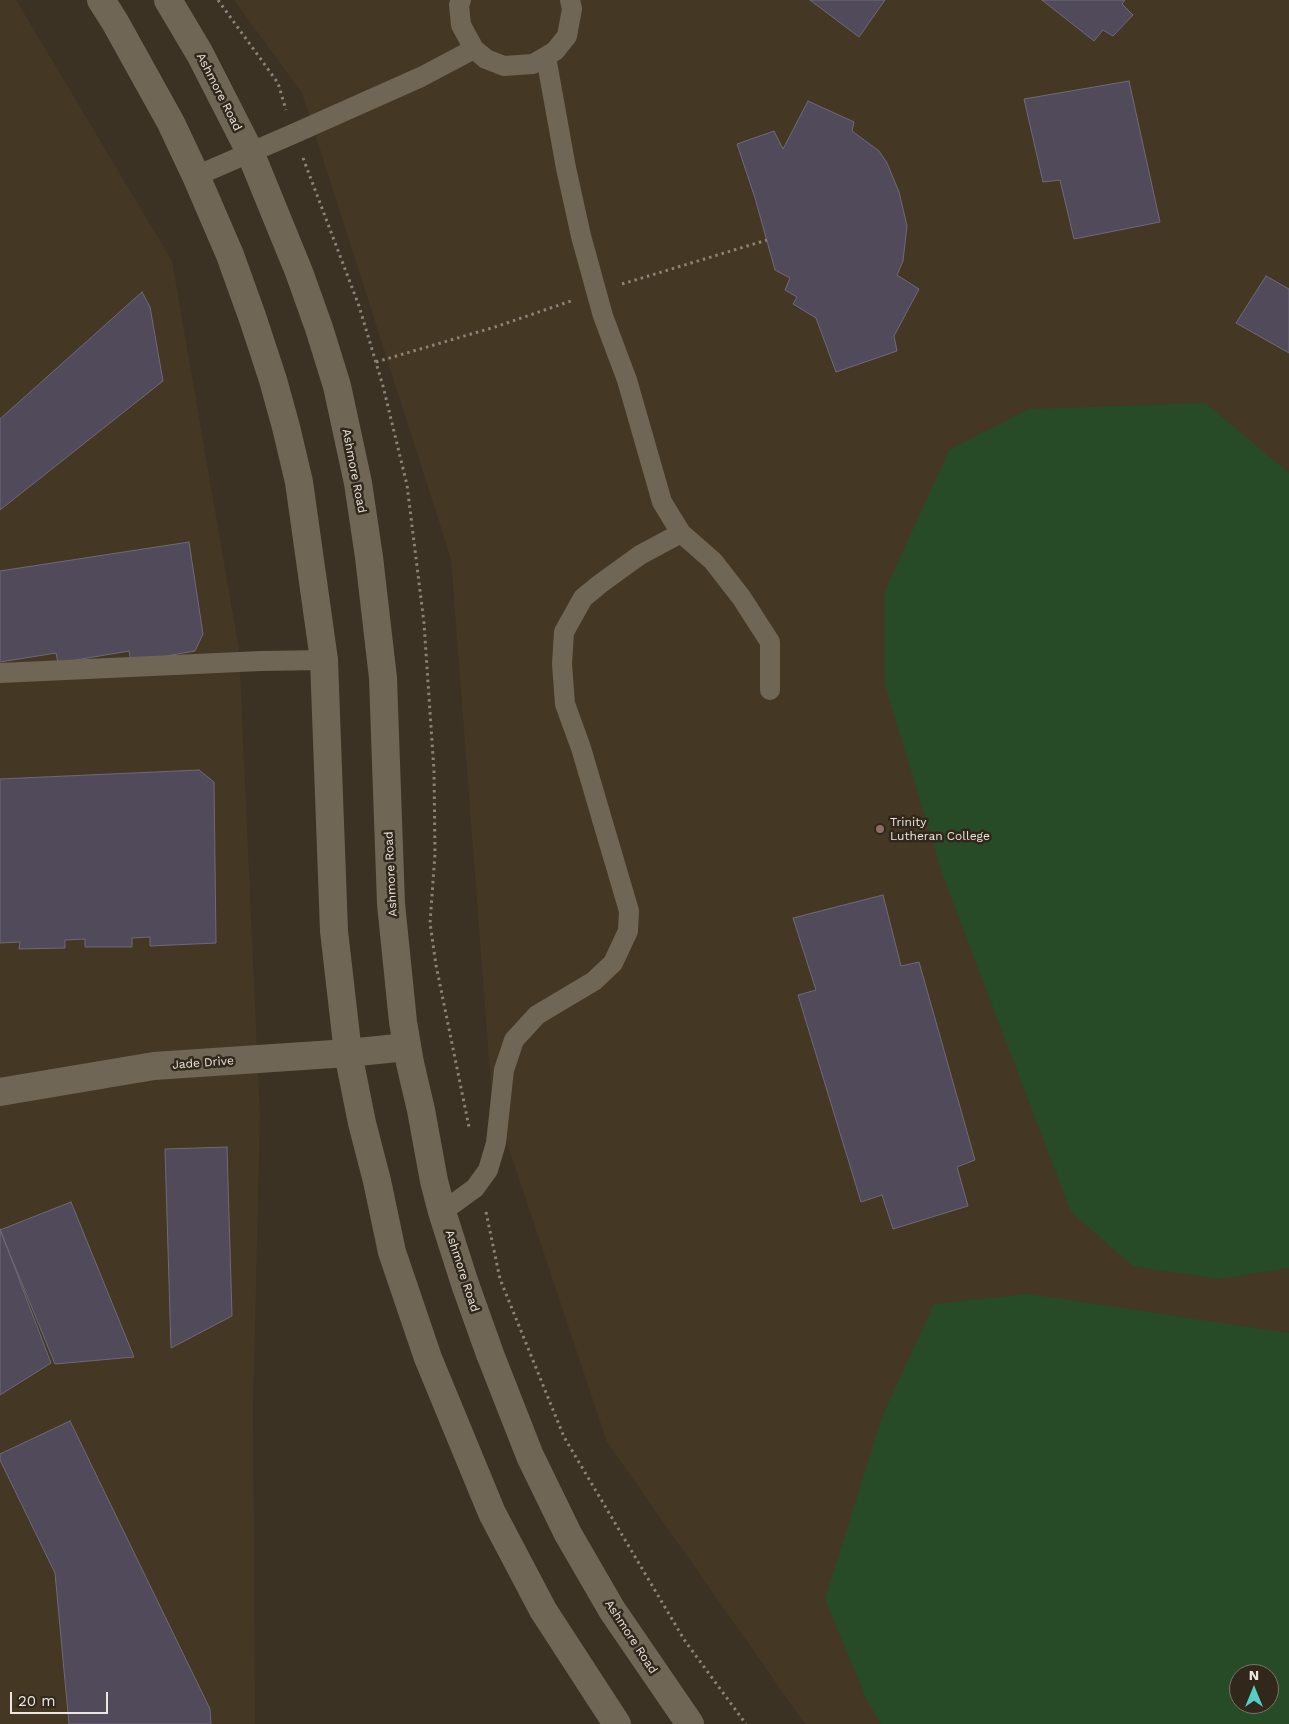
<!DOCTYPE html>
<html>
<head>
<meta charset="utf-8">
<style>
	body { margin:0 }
	#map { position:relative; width:1289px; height:1724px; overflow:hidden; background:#3b3224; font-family:"Work Sans",sans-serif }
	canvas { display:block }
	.north { position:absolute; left:1229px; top:1664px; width:50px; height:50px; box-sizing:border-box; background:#31281b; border:1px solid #7c7469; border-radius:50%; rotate:0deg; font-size:14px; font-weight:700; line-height:20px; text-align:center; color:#ece6de }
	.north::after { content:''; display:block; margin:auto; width:18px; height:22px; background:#55cec5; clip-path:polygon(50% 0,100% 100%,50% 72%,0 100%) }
	.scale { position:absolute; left:10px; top:1692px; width:98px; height:22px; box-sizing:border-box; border:2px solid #ece6de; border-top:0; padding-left:6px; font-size:15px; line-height:18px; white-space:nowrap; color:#ece6de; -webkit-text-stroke:4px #31281b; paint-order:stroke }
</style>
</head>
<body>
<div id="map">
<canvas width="1289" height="1724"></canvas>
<div class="north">N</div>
<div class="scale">20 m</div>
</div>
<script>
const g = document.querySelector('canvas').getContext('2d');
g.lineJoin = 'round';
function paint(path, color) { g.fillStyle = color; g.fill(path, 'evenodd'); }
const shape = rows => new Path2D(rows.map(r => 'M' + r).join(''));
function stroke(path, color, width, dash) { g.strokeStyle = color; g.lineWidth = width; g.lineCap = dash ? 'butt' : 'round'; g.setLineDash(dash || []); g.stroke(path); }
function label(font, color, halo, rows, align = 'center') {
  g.font = font + ' "Work Sans",sans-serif'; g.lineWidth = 5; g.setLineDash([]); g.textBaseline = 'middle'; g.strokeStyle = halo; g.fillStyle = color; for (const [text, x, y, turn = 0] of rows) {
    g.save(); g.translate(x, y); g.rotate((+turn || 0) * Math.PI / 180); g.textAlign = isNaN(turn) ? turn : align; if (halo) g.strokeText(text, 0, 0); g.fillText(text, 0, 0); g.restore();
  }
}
const built = shape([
	[0,0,16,0,172,261,239,650,260,1116,253,1404,255,1724,0,1724],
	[234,0,1289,0,1289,1724,805,1724,607,1442,492,1098,451,559,302,93],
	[1239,1674,1269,1674,1269,1704,1239,1704]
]);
const green = shape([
	[1205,403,1289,473,1289,1268,1220,1279,1133,1266,1071,1212,942,873,885,685,885,591,949,450,1029,409],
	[1029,1294,1289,1333,1289,1724,881,1724,867,1700,825,1599,882,1417,934,1304],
	[1239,1674,1269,1674,1269,1704,1239,1704]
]);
const building = shape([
	[810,0,885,0,859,37,810,0],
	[1042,0,1125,0,1122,4,1133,15,1113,36,1103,30,1094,41,1042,0],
	[1129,81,1160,222,1074,239,1060,180,1043,182,1024,99,1129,81],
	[808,101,854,122,852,131,879,151,887,163,899,192,907,226,903,261,897,275,919,289,894,336,897,351,836,372,816,318,793,304,797,297,785,290,790,278,775,270,755,198,737,144,774,131,783,149,808,101],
	[1266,276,1289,289,1289,353,1236,323,1266,276],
	[142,292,150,307,163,381,0,510,0,419,142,292],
	[189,542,203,634,195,651,131,662,129,651,58,663,56,653,0,662,0,571,189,542],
	[199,770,214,782,216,943,150,946,150,937,132,938,132,947,85,947,85,939,65,940,65,948,19,949,20,942,0,943,0,779,199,770],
	[883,895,901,966,919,962,975,1160,957,1167,968,1206,893,1229,882,1195,861,1202,798,995,816,990,793,918,883,895],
	[227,1147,232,1316,171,1348,165,1149,227,1147],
	[71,1202,134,1357,55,1364,0,1230,71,1202],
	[0,1229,51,1363,0,1395,0,1229],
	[70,1421,210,1709,211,1724,69,1724,55,1573,0,1460,0,1454,70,1421]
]);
const path = shape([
	[218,0,278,83,286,110],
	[303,158,359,306,383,386,407,485,424,623,434,771,435,854,430,923,436,965,469,1127],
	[622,284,767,240],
	[376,362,495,327,571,301],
	[486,1212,500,1279,564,1437,685,1641,746,1724]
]);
const service = shape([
	[461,0,459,5,461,25,474,49,486,59,504,66,533,64,555,51,567,36,572,9,570,0],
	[546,57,566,168,581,236,603,316,627,380,662,502,681,533,713,561,741,597,770,642,770,690],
	[196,176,293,134,421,77,474,49],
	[0,673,261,661,324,660],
	[442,1212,475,1188,488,1170,496,1143,504,1070,514,1040,537,1015,594,981,613,963,628,931,629,911,581,748,565,704,562,664,564,632,583,598,600,584,640,555,681,533]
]);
const minor = shape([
	[0,1092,154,1066,348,1053,407,1047]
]);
const secondary = shape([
	[101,0,115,22,171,123,196,176,230,255,253,319,273,380,286,427,299,482,324,660,334,931,348,1053,362,1123,377,1181,392,1252,428,1358,492,1513,543,1610,617,1724],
	[168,0,200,54,250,152,299,272,319,328,337,386,358,483,369,557,383,678,391,904,403,1022,410,1063,421,1110,434,1181,442,1212,465,1284,490,1354,530,1456,568,1534,612,1610,690,1724]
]);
const markers = [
	[880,829,5,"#8d6e63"]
];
const streetNames = [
	["Ashmore Road",219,92,63],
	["Ashmore Road",354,471,79],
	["Ashmore Road",391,874,-93],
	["Jade Drive",203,1063,-4],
	["Ashmore Road",462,1271,72],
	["Ashmore Road",631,1637,57]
];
const poiNames = [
	["Trinity",890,822],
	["Lutheran College",890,836]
];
paint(built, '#443824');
paint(green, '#274a27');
paint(building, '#504a5a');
stroke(building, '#6f6979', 1);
stroke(path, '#8a8377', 3, [2.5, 4]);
stroke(service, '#6f6656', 20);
stroke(minor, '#6f6656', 28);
stroke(secondary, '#6f6656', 28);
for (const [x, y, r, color] of markers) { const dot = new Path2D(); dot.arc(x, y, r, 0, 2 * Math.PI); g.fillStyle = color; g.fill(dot); stroke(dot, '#31281b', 2); }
label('12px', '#ece6de', '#31281b', streetNames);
label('12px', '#ece6de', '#31281b', poiNames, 'left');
</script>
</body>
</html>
